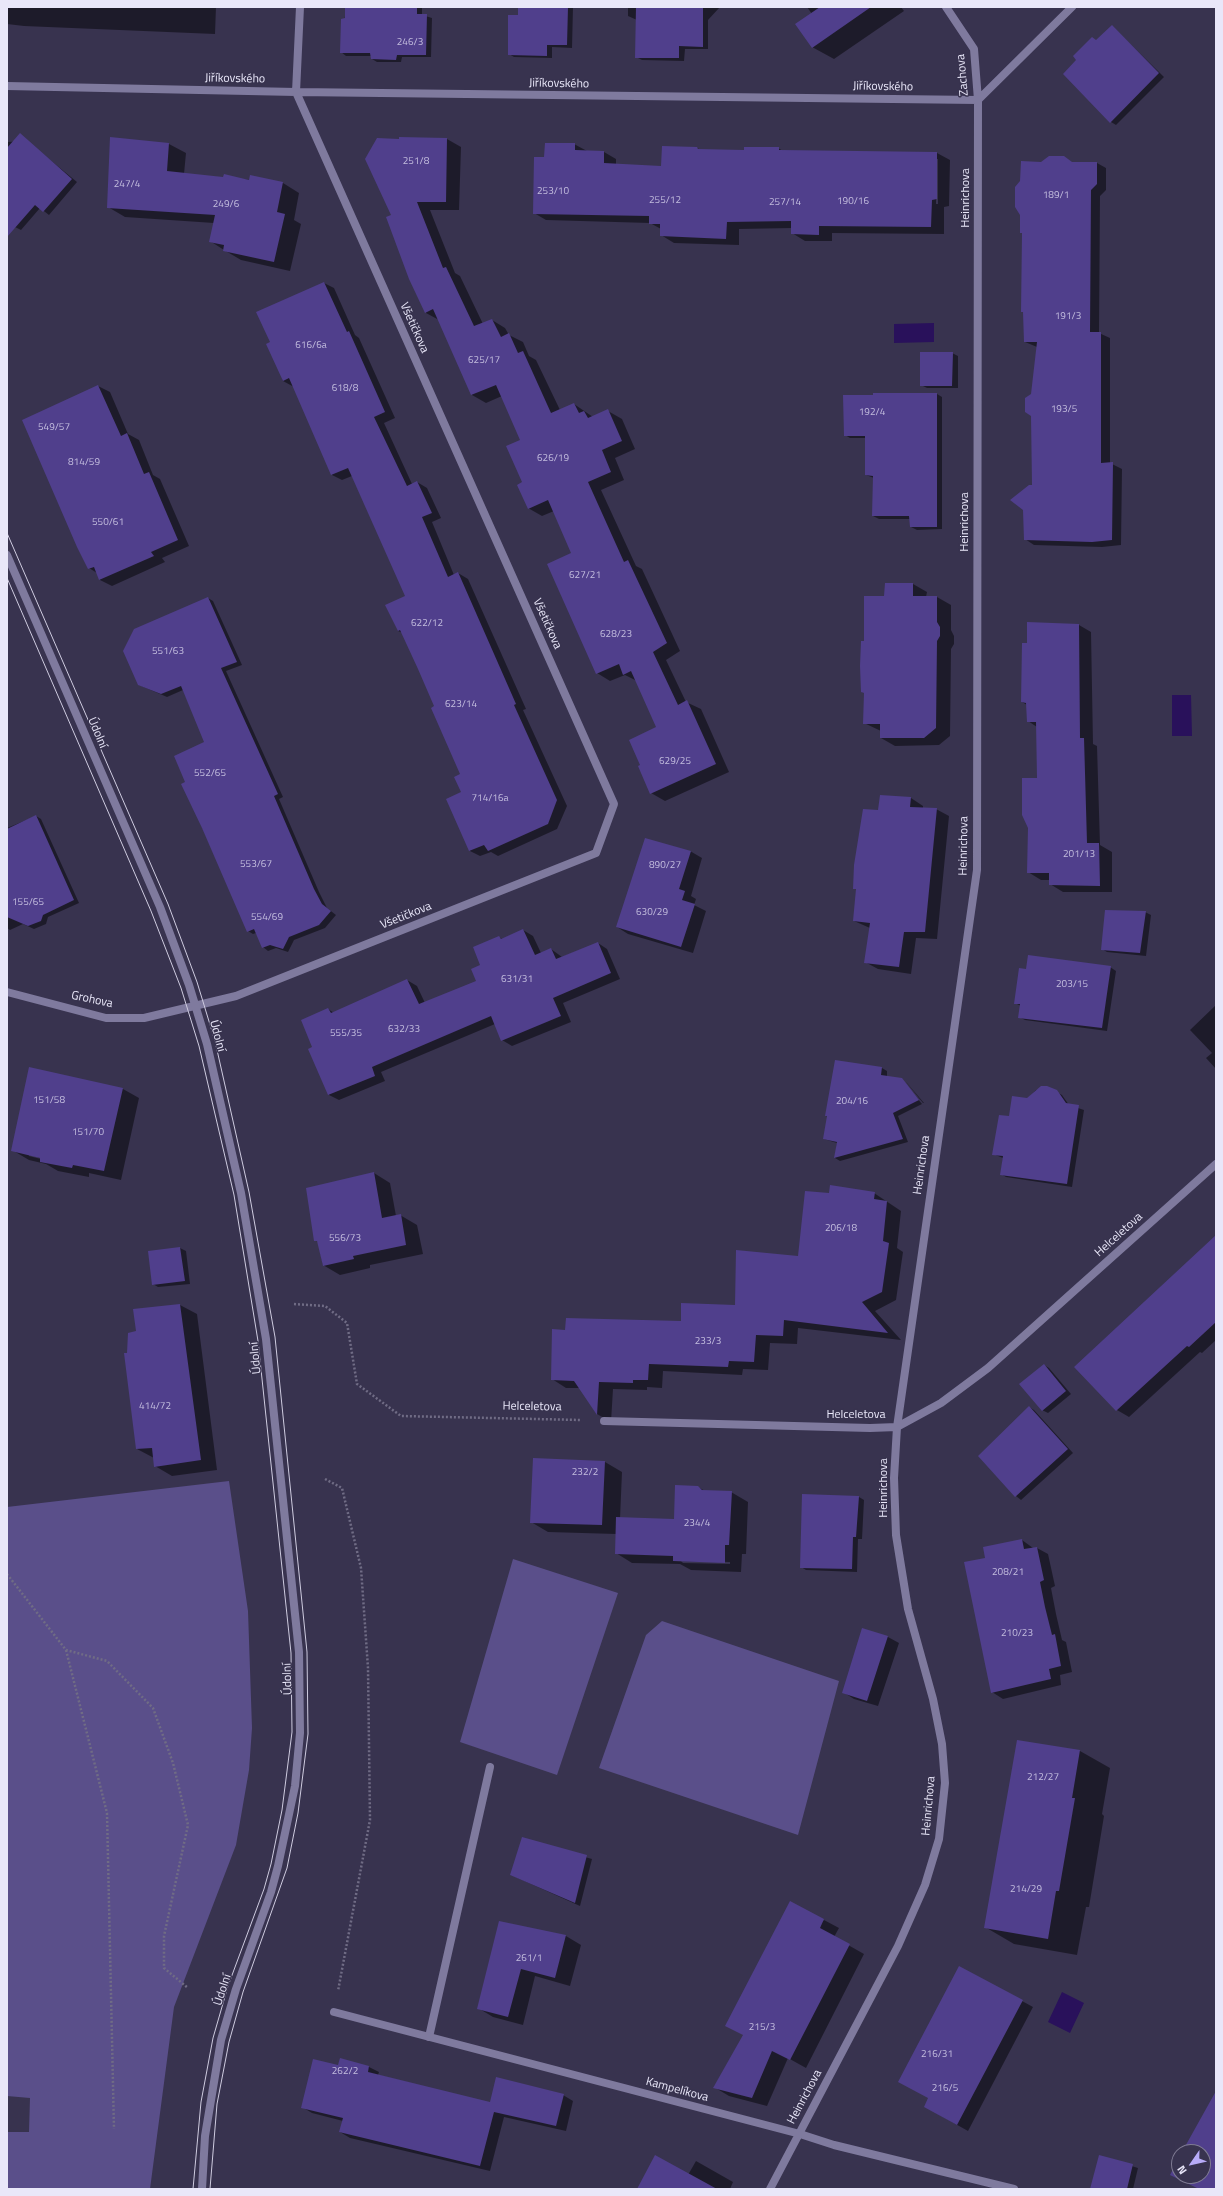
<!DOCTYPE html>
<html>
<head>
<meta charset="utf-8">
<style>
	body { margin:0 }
	#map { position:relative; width:1223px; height:2196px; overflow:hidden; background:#38334f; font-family:"Titillium Web",sans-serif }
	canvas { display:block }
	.frame { position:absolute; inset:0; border:8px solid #e9e7f9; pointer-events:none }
	.north { position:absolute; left:1171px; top:2144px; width:40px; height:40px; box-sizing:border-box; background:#38334f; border:1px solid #7f7b93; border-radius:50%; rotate:236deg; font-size:11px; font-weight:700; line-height:16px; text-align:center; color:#e9e7f9 }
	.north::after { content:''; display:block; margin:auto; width:14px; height:18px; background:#b7abf8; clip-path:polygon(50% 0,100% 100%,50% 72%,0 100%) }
</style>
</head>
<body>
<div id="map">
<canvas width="1223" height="2196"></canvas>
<div class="frame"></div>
<div class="north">N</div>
</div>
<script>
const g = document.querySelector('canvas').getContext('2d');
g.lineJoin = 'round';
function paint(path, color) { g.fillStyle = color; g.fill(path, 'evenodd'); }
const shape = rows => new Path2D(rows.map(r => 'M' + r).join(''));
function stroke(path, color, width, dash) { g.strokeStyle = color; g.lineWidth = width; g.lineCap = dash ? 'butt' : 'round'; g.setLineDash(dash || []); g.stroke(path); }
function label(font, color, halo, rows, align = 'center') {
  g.font = font + ' "Titillium Web",sans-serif'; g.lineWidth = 3; g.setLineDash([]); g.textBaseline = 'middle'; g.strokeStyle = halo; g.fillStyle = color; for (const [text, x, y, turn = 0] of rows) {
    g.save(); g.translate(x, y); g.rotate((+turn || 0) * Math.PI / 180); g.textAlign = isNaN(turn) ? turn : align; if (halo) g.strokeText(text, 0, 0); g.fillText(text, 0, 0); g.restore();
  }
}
const green = shape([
	[229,1481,248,1611,252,1728,249,1770,236,1845,174,2007,150,2189,7,2189,7,2132,29,2132,30,2098,7,2096,7,1507],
	[513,1559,618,1593,557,1775,460,1742],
	[662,1621,839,1681,798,1835,599,1768,646,1635]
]);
const water = shape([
	[934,323,934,342,894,343,894,324],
	[1172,695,1191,695,1192,736,1172,736],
	[1062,1992,1084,2003,1070,2033,1048,2022]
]);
const shadow = shape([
	[7,7,216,7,215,34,24,26,7,24],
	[346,7,422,7,422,15,432,18,431,57,402,57,401,62,377,62,372,59,371,56,346,56,341,52],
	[519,7,573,7,572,48,552,47,552,58,514,57,509,54,519,16],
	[628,7,720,7,708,20,708,49,685,49,684,61,642,60,636,57,637,20,628,16],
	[807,7,901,7,904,11,834,59,812,47,812,14],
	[1112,26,1164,77,1116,125,1111,122],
	[111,138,169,144,186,153,184,174,283,183,299,193,294,220,301,224,290,271,241,260,224,250,210,241,214,223,125,217,108,207],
	[447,139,461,147,459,210,430,210,455,273,460,276,483,324,492,320,505,328,509,335,523,342,529,356,536,360,560,410,574,404,593,417,608,411,622,419,635,449,615,458,624,480,601,490,636,566,642,569,680,651,666,660,686,702,701,709,729,772,665,801,651,793,642,766,657,727,637,681,625,675,610,681,597,673,573,553,554,511,542,516,528,508,523,483,522,440,502,396,486,403,472,395,439,320,426,313,392,215],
	[27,141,77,182,49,215,40,208,21,230,7,223,7,142],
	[574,144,587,151,604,152,616,159,616,165,662,167,697,148,701,150,744,151,778,148,783,151,937,153,950,160,949,206,944,207,944,234,832,233,832,241,805,241,792,233,792,228,739,229,739,245,674,243,661,235,661,229,650,223,546,220,534,213,545,158],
	[936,159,938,159,938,204,936,204],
	[1073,163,1097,163,1106,168,1106,190,1100,196,1099,333,1110,338,1110,463,1122,469,1121,545,1102,547,1034,545,1025,539,1033,486,1032,395,1037,347,1025,342],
	[324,283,334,288,355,335,359,338,395,418,384,423,412,484,417,482,427,488,441,518,432,522,454,575,458,573,468,579,526,709,523,710,567,806,557,829,498,856,491,852,480,856,470,851,462,774,436,707,403,633,398,631,407,596,352,476,342,480,332,475,294,387,283,381,272,343,258,312],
	[952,353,958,356,958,388,927,388,921,385],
	[98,386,110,392,128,434,139,440,153,475,160,479,189,546,162,558,165,562,112,586,100,580,97,573,89,568],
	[937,394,942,397,942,529,917,530,911,527,910,519,879,519,873,516,874,478,866,475,866,438,850,438,845,435],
	[913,584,927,592,926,597,937,597,951,605,951,630,954,636,954,644,951,649,950,736,939,745,895,746,881,738,881,731,864,723,865,693,862,692,865,642,885,597],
	[208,598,213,601,242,665,226,671,283,797,279,799,319,892,327,908,336,915,325,928,294,940,288,952,276,948,268,951,263,947,256,933,253,934,248,931,183,784,187,782,206,743,183,690,167,697,139,685],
	[1079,625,1091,632,1093,744,1097,746,1100,845,1112,852,1112,892,1063,892,1050,884,1050,880,1041,880,1028,872,1038,779,1037,727,1028,721,1027,705,1022,702,1028,644],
	[911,798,923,806,923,809,936,809,949,816,937,939,916,938,911,974,878,969,865,962,870,928,854,921,857,890,854,888,879,811],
	[36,816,41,819,79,903,48,917,46,924,34,929,23,924,10,930,7,928,7,828],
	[690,851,702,858,691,896,696,899,694,905,706,911,693,953,628,934,617,927],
	[1145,912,1151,915,1146,956,1107,952,1102,949],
	[523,930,533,936,541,953,551,949,562,957,598,943,607,949,620,979,563,1003,571,1022,512,1046,502,1040,495,1024,381,1072,385,1081,339,1100,329,1095,309,1049,313,1048,328,1009,334,1013,407,980,417,986,425,1003,477,982,481,966,499,937,502,939],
	[1110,967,1116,971,1107,1031,1025,1020,1019,1017,1021,1006,1015,1003,1026,970],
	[1216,1005,1216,1069,1206,1058,1212,1053,1190,1030],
	[836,1061,882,1068,887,1071,887,1077,902,1080,922,1104,898,1116,908,1142,840,1161,835,1158,837,1143,824,1139,828,1117,826,1116],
	[30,1068,123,1089,139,1098,121,1180,89,1173,89,1177,58,1171,46,1164,29,1160,12,1150],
	[29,1154,45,1160,29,1156],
	[906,1082,907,1083,924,1103,923,1103],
	[1047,1087,1062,1095,1069,1105,1084,1110,1072,1187,1006,1177,1001,1174,1003,1158,993,1154,1027,1099,1036,1090],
	[374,1173,390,1183,396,1216,400,1215,417,1225,423,1254,370,1265,370,1268,340,1275,323,1265,318,1242,315,1240],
	[874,1193,901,1211,897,1248,903,1252,896,1300,875,1311,901,1340,798,1328,797,1344,770,1343,768,1370,743,1369,742,1375,663,1371,662,1388,647,1387,647,1390,613,1389,611,1422,597,1414,580,1388,566,1388,552,1379,566,1331,682,1322,736,1306,799,1257,830,1194],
	[1216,1247,1216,1340,1202,1353,1200,1352,1129,1417,1117,1410,1076,1367],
	[180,1248,186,1251,190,1284,158,1287,153,1284],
	[180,1305,197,1314,217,1470,172,1476,155,1466,154,1458,137,1449,128,1354,137,1332],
	[1044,1365,1049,1368,1071,1394,1048,1413,1042,1410],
	[1029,1407,1034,1410,1073,1453,1021,1500,1016,1496],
	[534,1459,605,1462,622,1472,620,1519,675,1520,698,1487,705,1491,731,1492,748,1502,746,1554,742,1554,741,1572,691,1570,680,1564,632,1563,616,1553,616,1534,548,1532,531,1522],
	[681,1561,730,1562,730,1564,683,1563],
	[859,1497,864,1500,862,1539,858,1539,857,1572,806,1570,801,1567],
	[1022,1540,1033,1548,1037,1548,1048,1554,1055,1586,1051,1588,1056,1614,1062,1640,1066,1642,1072,1672,1060,1675,1061,1685,1003,1699,992,1692,986,1558],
	[863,1629,888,1637,899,1643,878,1706,854,1699,843,1692],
	[1018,1741,1080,1751,1110,1768,1102,1814,1104,1816,1089,1907,1086,1907,1077,1955,1014,1944,985,1927],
	[522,1839,592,1859,580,1906,511,1875],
	[824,1920,839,1928,834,1937,864,1954,806,2068,788,2058,767,2106,729,2096,714,2087,744,2035,726,2025],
	[500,1922,566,1936,581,1945,570,1986,535,1976,523,2025,493,2017,478,2008],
	[1022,2001,1033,2007,968,2131,936,2113],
	[339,2066,369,2067,379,2072,378,2075,490,2103,563,2095,573,2101,566,2131,504,2117,490,2171,350,2138,340,2132,343,2121,312,2113,302,2107],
	[1099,2156,1138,2168,1133,2189,1097,2189],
	[696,2161,733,2182,730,2189,638,2189,688,2175]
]);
const building = shape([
	[345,7,417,7,417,14,427,14,426,55,397,55,396,60,371,59,370,53,340,53,341,19,345,18],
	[518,7,568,7,567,45,547,45,547,56,508,55,508,15,518,15],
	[636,7,703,7,703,47,679,46,679,58,635,58],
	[820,7,871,7,812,48,795,24],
	[1112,25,1159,73,1110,123,1063,74,1076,60,1073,56,1092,37,1096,40],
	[20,133,72,179,43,212,35,205,7,237,7,148],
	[110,137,169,143,167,171,223,177,224,174,249,180,250,175,283,182,277,212,285,214,274,262,223,251,224,245,209,242,215,215,107,208],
	[399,137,447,138,446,202,417,202,443,268,446,267,474,326,492,319,501,337,509,333,518,353,523,351,551,413,574,403,579,413,584,411,588,418,608,409,622,441,602,450,611,472,588,482,624,562,628,560,667,643,653,652,678,705,687,700,716,764,650,794,638,766,640,765,629,740,656,727,631,671,623,675,619,664,596,674,547,564,571,553,548,500,528,509,517,485,522,482,506,446,520,440,496,385,471,395,433,309,425,313,409,279,386,217,391,215,365,159,377,138,399,139],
	[545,143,575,143,575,150,604,151,604,163,661,166,662,146,697,147,698,149,744,150,744,147,779,147,779,150,937,152,937,199,932,200,931,227,819,226,819,235,791,234,791,221,727,222,726,239,660,236,660,224,649,224,649,216,533,214,534,157,544,157],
	[1049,156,1064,156,1072,162,1097,162,1097,184,1091,190,1090,332,1101,332,1101,463,1113,462,1112,540,1092,542,1024,540,1023,510,1010,500,1029,485,1032,485,1031,416,1025,412,1025,398,1031,394,1037,342,1024,342,1023,312,1021,312,1022,233,1020,233,1020,215,1015,207,1015,187,1020,181,1021,161,1041,162],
	[324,282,347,332,349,331,385,412,374,417,407,486,417,481,432,513,422,517,448,577,458,572,516,704,514,705,557,800,548,824,488,851,484,845,469,851,446,799,461,792,454,777,460,774,431,708,434,706,418,669,400,630,398,631,385,605,405,596,348,468,331,475,289,378,283,381,266,344,270,342,256,312],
	[920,352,953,352,952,386,920,386],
	[98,385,121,436,127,433,144,474,149,472,178,540,151,552,154,556,99,580,94,567,88,569,77,547,22,420],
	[873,393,937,393,937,527,910,527,909,516,872,516,873,476,865,475,865,436,844,436,843,395,873,395],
	[885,583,913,583,913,596,937,596,937,622,940,627,940,636,937,641,936,728,924,738,880,738,880,724,863,724,864,693,861,692,860,666,861,641,864,641,864,596,884,596],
	[208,597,237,662,221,668,278,794,274,796,314,889,322,904,331,911,319,925,289,937,283,949,270,945,262,948,254,929,247,932,202,828,181,784,185,782,174,756,204,742,181,686,161,694,138,685,123,651,134,629],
	[1027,622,1079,624,1080,738,1084,738,1087,843,1099,843,1100,886,1049,885,1049,873,1027,873,1028,828,1022,815,1022,778,1037,778,1036,722,1027,722,1026,703,1021,702,1022,643,1027,643],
	[880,795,911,797,910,807,937,808,925,932,904,932,899,967,864,963,870,923,853,921,856,889,853,889,854,865,863,809,878,810],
	[36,815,74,900,43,915,41,921,28,926,7,917,7,829],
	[645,838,691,851,679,889,685,891,682,900,695,904,681,947,616,927],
	[1105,910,1146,911,1140,953,1101,950],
	[523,929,535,955,551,948,556,959,598,942,611,973,553,998,561,1016,501,1041,491,1016,372,1067,375,1076,328,1095,308,1049,312,1047,301,1020,328,1008,331,1013,407,979,419,1004,476,981,471,969,480,965,473,947,499,936,501,939],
	[1028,955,1111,966,1102,1028,1018,1018,1020,1004,1014,1004,1019,968,1026,969],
	[835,1060,882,1067,881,1075,902,1078,919,1100,893,1113,903,1139,834,1158,837,1142,823,1139,827,1116,825,1116],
	[29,1067,123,1088,104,1171,73,1165,72,1168,40,1162,40,1158,11,1151],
	[1041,1086,1047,1086,1057,1090,1066,1103,1079,1105,1067,1184,1000,1175,1003,1156,992,1155,999,1115,1009,1116,1012,1096,1027,1098],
	[374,1172,382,1218,401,1214,406,1245,353,1256,354,1259,323,1266,317,1241,314,1241,306,1188],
	[830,1185,875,1192,874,1199,887,1201,883,1241,889,1243,882,1292,862,1302,888,1333,784,1320,783,1336,756,1335,754,1362,729,1361,728,1367,649,1364,648,1380,633,1380,633,1383,599,1382,597,1415,574,1381,551,1380,552,1329,565,1330,566,1318,681,1321,681,1303,735,1305,736,1250,798,1256,805,1191,829,1193],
	[1216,1235,1216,1322,1189,1347,1187,1346,1116,1411,1074,1367],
	[180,1247,185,1281,152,1285,148,1251],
	[180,1304,201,1460,154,1467,152,1448,136,1449,124,1353,127,1353,128,1333,136,1331,133,1309],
	[1044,1364,1066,1391,1042,1411,1019,1384],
	[1029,1406,1068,1449,1015,1497,978,1456],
	[533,1458,605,1461,602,1525,530,1523],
	[675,1485,698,1486,702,1490,732,1491,729,1545,725,1545,725,1563,673,1561,673,1556,615,1554,616,1517,674,1519],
	[802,1494,859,1496,856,1537,853,1537,852,1569,800,1568],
	[1022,1539,1024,1549,1037,1547,1044,1580,1040,1582,1045,1607,1052,1635,1055,1634,1061,1666,1049,1669,1051,1679,991,1693,964,1562,985,1558,983,1547],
	[862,1628,888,1636,867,1701,842,1693],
	[1017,1740,1080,1750,1072,1798,1075,1798,1059,1891,1056,1891,1048,1939,984,1928],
	[522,1837,587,1855,575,1903,510,1875],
	[790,1901,824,1919,820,1928,850,1944,790,2060,772,2051,752,2098,713,2088,743,2035,725,2026],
	[499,1921,566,1935,555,1978,521,1969,508,2017,477,2009],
	[959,1966,1023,2000,957,2125,924,2107,928,2098,898,2082],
	[340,2058,369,2066,368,2072,490,2102,496,2077,564,2094,556,2126,494,2112,480,2166,339,2132,343,2118,301,2108,313,2059,338,2065],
	[1216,2091,1216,2189,1199,2189,1170,2175,1179,2158,1179,2176,1203,2176,1203,2152,1182,2152],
	[655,2155,717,2189,637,2189],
	[1099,2155,1133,2164,1127,2189,1090,2189]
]);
const path = shape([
	[294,1304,325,1306,347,1323,357,1384,401,1416,581,1420],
	[325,1479,342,1488,361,1568,368,1668,370,1820,338,1991],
	[7,1574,66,1650,107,1661,153,1708,173,1763,188,1825,164,1936,164,1968,188,1988],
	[66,1650,107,1813,114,2129]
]);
const service = shape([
	[429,2037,490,1767]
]);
const minor = shape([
	[7,86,296,92,978,100,1072,7],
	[7,992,106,1018,144,1018,236,996,596,853,614,804,296,92,300,7],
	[604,1421,870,1428,897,1427,941,1403,988,1368,1216,1164],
	[334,2012,800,2134,834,2145,1014,2189],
	[770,2189,898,1946,925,1885,939,1839,945,1783,942,1744,933,1699,908,1609,896,1535,894,1478,897,1427,977,870,978,100,974,49,946,7]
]);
const tertiary = shape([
	[7,555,160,907,189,985,207,1044,241,1193,266,1339,299,1652,300,1733,295,1786,278,1866,271,1892,236,1989,221,2040,205,2136,202,2189]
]);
const tram = shape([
	[7,533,168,904,197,982,215,1041,249,1192,275,1337,307,1652,308,1734,298,1813,287,1868,243,1992,229,2042,217,2104,210,2189],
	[7,578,151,911,181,988,199,1046,234,1195,258,1341,291,1653,292,1732,282,1810,271,1864,264,1889,228,1986,213,2038,201,2102,193,2189]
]);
const numberNames = [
	["246/3",410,43],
	["251/8",416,162],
	["247/4",127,185],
	["253/10",553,192],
	["189/1",1056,196],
	["255/12",665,201],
	["190/16",853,202],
	["257/14",785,203],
	["249/6",226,205],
	["191/3",1068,317],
	["616/6a",311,346],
	["625/17",484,361],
	["618/8",345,389],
	["193/5",1064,410],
	["192/4",872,413],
	["549/57",54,428],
	["626/19",553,459],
	["814/59",84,463],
	["550/61",108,523],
	["627/21",585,576],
	["622/12",427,624],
	["628/23",616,635],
	["551/63",168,652],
	["623/14",461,705],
	["629/25",675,762],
	["552/65",210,774],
	["714/16a",490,799],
	["201/13",1079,855],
	["553/67",256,865],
	["890/27",665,866],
	["155/65",28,903],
	["630/29",652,913],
	["554/69",267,918],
	["631/31",517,980],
	["203/15",1072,985],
	["632/33",404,1030],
	["555/35",346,1034],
	["151/58",49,1101],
	["204/16",852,1102],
	["151/70",88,1133],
	["206/18",841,1229],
	["556/73",345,1239],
	["233/3",708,1342],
	["414/72",155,1407],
	["232/2",585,1473],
	["234/4",697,1524],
	["208/21",1008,1573],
	["210/23",1017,1634],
	["212/27",1043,1778],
	["214/29",1026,1890],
	["261/1",529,1959],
	["215/3",762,2028],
	["216/31",937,2055],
	["262/2",345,2072],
	["216/5",945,2089]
];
const streetNames = [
	["Zachova",963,75,-95],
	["Jiříkovského",235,79,1],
	["Jiříkovského",559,84,1],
	["Jiříkovského",883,87,1],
	["Heinrichova",966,198,-90],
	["Všetičkova",414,328,66],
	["Heinrichova",965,522,-90],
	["Všetičkova",547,624,66],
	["Údolní",97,733,67],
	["Heinrichova",964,846,-89],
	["Všetičkova",406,916,-22],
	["Grohova",92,1000,12],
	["Údolní",217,1036,75],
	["Heinrichova",922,1165,-82],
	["Helceletova",1119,1235,-42],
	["Údolní",256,1358,-96],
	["Helceletova",532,1407,1],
	["Helceletova",856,1415],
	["Heinrichova",884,1488,-90],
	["Údolní",288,1679,-92],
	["Heinrichova",929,1806,-85],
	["Údolní",223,1990,-72],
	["Kampelíkova",677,2090,15],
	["Heinrichova",805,2097,-62]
];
paint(green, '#5a4f8a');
paint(water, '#29115b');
paint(shadow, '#0007');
paint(building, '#503f8c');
stroke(path, '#706c85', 2.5, [2, 2]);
stroke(service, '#7f7a9e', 8);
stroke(minor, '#7f7a9e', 8);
stroke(tertiary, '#7f7a9e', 8);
stroke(tram, '#cfcce0', 1);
label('10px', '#c3bdde', null, numberNames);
label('12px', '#e9e7f9', '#38334f', streetNames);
</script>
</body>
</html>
